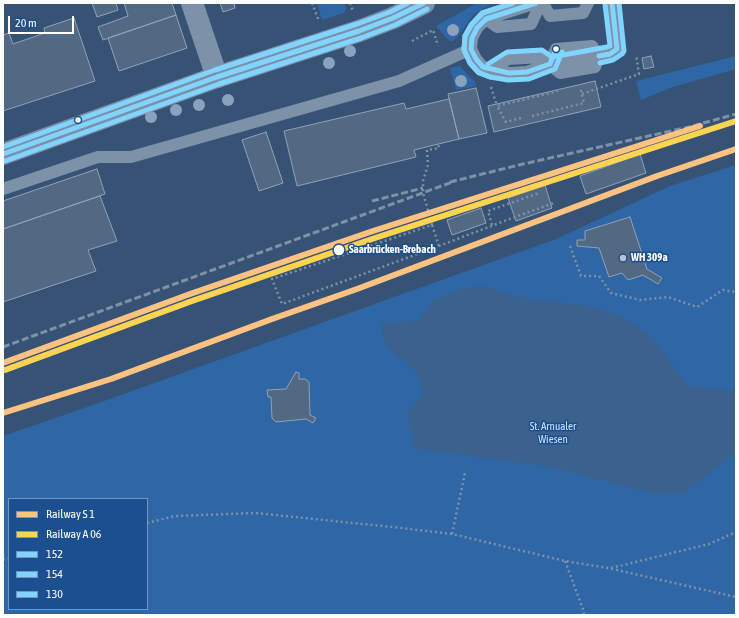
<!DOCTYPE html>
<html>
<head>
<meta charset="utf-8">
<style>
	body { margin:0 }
	#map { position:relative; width:739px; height:618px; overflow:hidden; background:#365274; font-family:"Asap Condensed",sans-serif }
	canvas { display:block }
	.frame { position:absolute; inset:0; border:4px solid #fff; pointer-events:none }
	.legend { position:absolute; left:8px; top:498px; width:140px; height:112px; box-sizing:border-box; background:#1b4f8f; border:1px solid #7695bc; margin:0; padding:5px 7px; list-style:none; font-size:12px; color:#fff }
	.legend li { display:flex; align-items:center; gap:8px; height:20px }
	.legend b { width:20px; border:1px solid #7695bc }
	.scale { position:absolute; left:8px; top:16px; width:66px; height:18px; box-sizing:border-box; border:2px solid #fff; border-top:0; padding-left:5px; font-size:12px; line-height:14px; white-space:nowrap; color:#fff; -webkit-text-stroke:3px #1b4f8f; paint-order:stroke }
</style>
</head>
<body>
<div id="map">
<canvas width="739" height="618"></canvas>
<div class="frame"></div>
<ul class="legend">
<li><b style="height:5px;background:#ffc280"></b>Railway S 1</li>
<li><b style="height:5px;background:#fed452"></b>Railway A 06</li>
<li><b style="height:5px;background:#80d4ff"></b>152</li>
<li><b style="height:5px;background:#80d4ff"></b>154</li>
<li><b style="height:5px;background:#80d4ff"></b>130</li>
</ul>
<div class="scale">20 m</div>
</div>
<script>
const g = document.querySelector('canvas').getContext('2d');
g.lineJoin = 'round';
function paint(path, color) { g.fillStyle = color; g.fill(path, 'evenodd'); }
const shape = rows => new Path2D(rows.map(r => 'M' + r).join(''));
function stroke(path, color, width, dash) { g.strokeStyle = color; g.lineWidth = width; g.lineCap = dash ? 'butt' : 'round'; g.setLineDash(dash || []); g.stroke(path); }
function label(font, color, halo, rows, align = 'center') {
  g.font = font + ' "Asap Condensed",sans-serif'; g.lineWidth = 3; g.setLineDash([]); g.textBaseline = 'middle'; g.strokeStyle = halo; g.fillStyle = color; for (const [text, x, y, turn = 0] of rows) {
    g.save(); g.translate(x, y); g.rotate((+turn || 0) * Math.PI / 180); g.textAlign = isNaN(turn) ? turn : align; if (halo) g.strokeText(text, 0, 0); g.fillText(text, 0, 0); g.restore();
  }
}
const green = shape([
	[317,3,345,3,346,10,344,13,322,20],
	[477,3,493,3,474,14,458,36,453,41,449,41,436,26],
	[736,56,736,69,673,87,641,100,636,81],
	[460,66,468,75,475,82,476,86,456,90,450,68],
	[736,165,736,615,3,615,3,436,90,406,556,239,670,186],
	[9,499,147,499,147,609,9,609]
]);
const water = shape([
	[484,286,506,294,534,300,584,305,625,318,654,340,689,386,736,391,736,452,683,494,652,493,551,467,414,448,407,413,424,394,417,373,385,344,381,323,419,321,433,300,465,288]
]);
const building = shape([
	[92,3,116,3,118,10,97,17,92,3],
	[124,3,172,3,176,15,103,40,98,27,128,16,124,3],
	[220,3,234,3,235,8,223,12,220,3],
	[176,15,187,48,119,71,108,38,176,15],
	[74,18,95,81,3,111,3,35,9,33,13,44,45,33,44,28,74,18],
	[651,56,654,67,644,69,642,58,651,56],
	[595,81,601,107,494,132,488,106,595,81],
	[476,88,487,133,459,139,448,94,476,88],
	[449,99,459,139,414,150,416,157,297,186,284,131,404,103,406,109,449,99],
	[266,132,283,183,259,191,242,140,266,132],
	[640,154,646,173,586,194,580,176,640,154],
	[97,169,105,194,3,229,3,201,97,169],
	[545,185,552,208,516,221,508,198,545,185],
	[100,196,117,241,88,250,96,271,3,302,3,229,100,196],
	[481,208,486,223,452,235,447,220,481,208],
	[630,217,647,269,662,278,658,284,643,275,628,280,622,273,609,277,599,248,577,246,577,240,585,240,585,231,630,217],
	[296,372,299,373,299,379,305,379,309,382,310,415,316,418,313,423,306,419,276,422,272,418,271,397,268,397,267,390,286,389,296,372]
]);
const path = shape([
	[312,3,319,21],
	[350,3,353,11],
	[412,41,433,30,438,46],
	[491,87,497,106],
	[582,94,639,74,636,55],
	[532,116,584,103,580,87],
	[521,118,506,122,497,106,558,91],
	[432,225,423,193,423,181,428,165,427,150,439,148,438,144],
	[492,225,488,211,539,193],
	[439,246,432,225,272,279,282,304,439,246,515,217,554,203],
	[570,246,581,276,599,276,611,293,640,300,668,297,697,307,723,290,736,292],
	[147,523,175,516,255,513,393,527,452,534,565,561,608,568,736,597],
	[452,534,465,473],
	[3,560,9,558],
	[565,561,583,609,584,615],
	[611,568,709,544,736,532]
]);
const lane = shape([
	[536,3,486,19,477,28,472,38,471,49,476,59,483,67,492,70,509,73,527,72,550,64,610,54,617,49,612,3],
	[543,3,550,16,583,13,588,3],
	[486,19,497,27,531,24,541,3],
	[550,64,556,49,592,46,599,56],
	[492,70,508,59,541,57,560,73,595,67,599,56],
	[3,189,98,157,131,157,385,85,399,81,471,49]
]);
const street = shape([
	[192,3,217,77]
]);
const primary = shape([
	[3,154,217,77,359,31,393,18,424,3]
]);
const rail = shape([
	[450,182,523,164,689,127,736,114],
	[372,201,423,188],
	[3,347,455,181]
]);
const bus1 = shape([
	[536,3,486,19,477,28,472,38,471,49,476,59,483,67,509,73,527,72,550,64,556,49],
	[599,56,610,54,617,49,612,3],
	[3,154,217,77,359,31,393,18,424,3]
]);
const bus2 = shape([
	[513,3,483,13,471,25,465,36,464,50,470,63,478,72,490,77,508,80,529,79,555,69,562,52],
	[600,63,613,60,622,54,624,51,619,3],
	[5,161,219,84,361,38,395,25,427,9]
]);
const bus3 = shape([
	[488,64,507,52,542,50,552,57,607,47,610,46,605,4],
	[490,77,479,73,470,63,464,50,465,36,472,24,482,13,513,3],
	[3,147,215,70,357,24,390,12,408,3]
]);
const rail1 = shape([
	[3,363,190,294,373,231,700,126],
	[3,413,111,379,272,319,357,289,657,176,736,149]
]);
const rail2 = shape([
	[5,370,192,301,375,238,736,121]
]);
const trees = [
	[453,30],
	[350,51],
	[329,63],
	[461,81],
	[228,100],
	[199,105],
	[176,110],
	[151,117]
];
const markers = [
	[556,49,3.5,"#fff"],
	[78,120,3.5,"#fff"],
	[339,250,6,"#fff"],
	[623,258,4,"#b9c2ce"]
];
const stopNames = [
	["Saarbrücken-Brebach",349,250]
];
const poiNames = [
	["WH 309a",631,258]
];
const parkNames = [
	["St. Arnualer",553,427],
	["Wiesen",553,440]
];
paint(green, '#2f66a5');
paint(water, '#3b618d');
paint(building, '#526984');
stroke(building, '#92a2b6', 1);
stroke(path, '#7d92a8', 2.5, [2, 3]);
stroke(lane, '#7d92a8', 12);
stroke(street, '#7d92a8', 22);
stroke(primary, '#7d8ea7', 22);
stroke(rail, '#7e92a7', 3, [7, 3]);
stroke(bus1, '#80d4ff', 5);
stroke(bus2, '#80d4ff', 5);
stroke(bus3, '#80d4ff', 5);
stroke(rail1, '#ffc280', 6);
stroke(rail2, '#fed452', 6);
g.fillStyle = '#8aa2be';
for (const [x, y] of trees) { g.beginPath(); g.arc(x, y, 6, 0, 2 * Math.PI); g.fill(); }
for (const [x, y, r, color] of markers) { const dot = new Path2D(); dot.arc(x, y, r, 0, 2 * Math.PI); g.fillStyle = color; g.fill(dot); stroke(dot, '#1b4f8f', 1.5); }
label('bold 11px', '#fff', '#1b4f8f', stopNames, 'left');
label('bold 11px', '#fff', '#1b4f8f', poiNames, 'left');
label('11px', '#cfe3fa', '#1b4f8f', parkNames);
</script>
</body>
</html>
